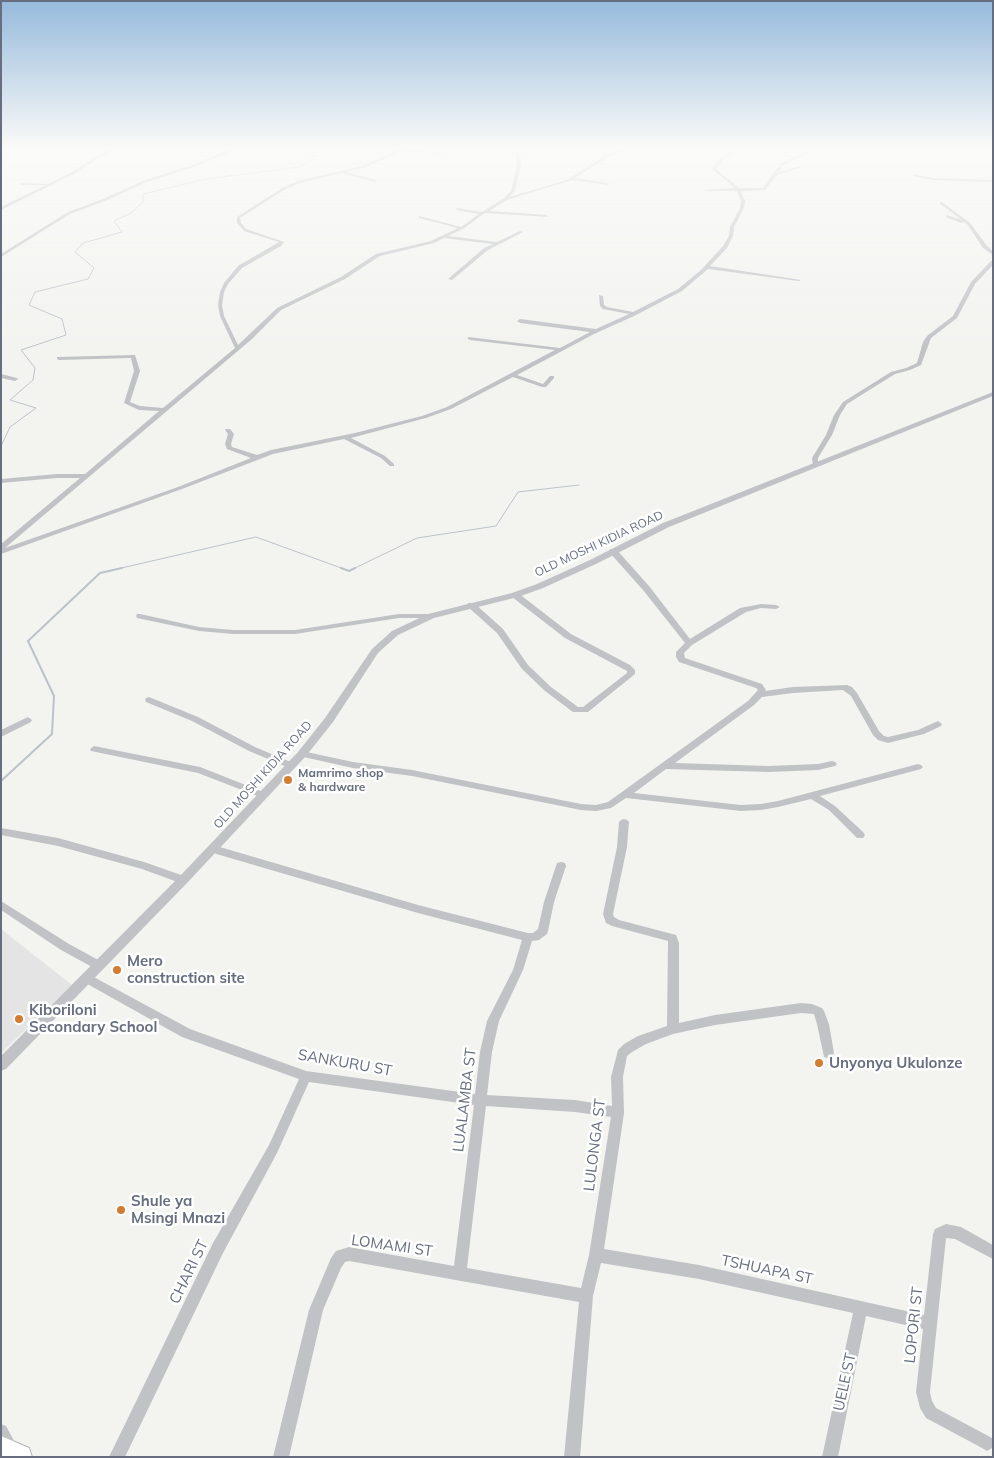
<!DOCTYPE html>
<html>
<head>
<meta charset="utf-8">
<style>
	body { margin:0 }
	#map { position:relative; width:994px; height:1458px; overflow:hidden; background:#f3f4f0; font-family:Mulish,sans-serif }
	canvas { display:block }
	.frame { position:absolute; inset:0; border:2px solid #666e7f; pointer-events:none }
</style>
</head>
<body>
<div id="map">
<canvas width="994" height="1458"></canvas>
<div class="frame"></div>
</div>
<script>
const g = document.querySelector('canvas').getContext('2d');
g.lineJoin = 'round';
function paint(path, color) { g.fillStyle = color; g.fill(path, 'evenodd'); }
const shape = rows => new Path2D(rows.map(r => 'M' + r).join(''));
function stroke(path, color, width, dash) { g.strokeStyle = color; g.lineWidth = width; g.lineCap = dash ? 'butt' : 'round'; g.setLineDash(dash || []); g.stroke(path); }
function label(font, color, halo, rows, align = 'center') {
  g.font = font + ' Mulish,sans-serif'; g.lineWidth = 5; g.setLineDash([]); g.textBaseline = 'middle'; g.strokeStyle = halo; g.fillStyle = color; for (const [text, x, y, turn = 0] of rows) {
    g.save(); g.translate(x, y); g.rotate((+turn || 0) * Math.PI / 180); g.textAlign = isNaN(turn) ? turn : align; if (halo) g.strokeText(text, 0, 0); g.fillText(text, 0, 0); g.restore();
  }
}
const built = shape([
	[1,929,72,985,1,1053]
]);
const streamFar1 = shape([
	[1,446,10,427,36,408,10,400,33,380,35,368,21,350,66,335,62,319,29,305,35,292,88,279,94,268,75,252,83,243,122,232,114,221,131,213,143,202,143,194,206,179,299,167,315,158,309,152,322,147],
	[117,569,256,537,344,569],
	[353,569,417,538,496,526,518,492,579,485]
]);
const stream = shape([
	[341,568,349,571,355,568],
	[1,781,52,734,54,696,28,641,100,573,122,568]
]);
const minor = shape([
	[112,147,117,147,72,175,1,210,1,207,46,185,22,185,21,183,49,184,70,173,112,147],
	[236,147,242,147,194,167,147,182,105,201,70,214,1,257,1,254,68,212,103,199,145,180,192,165,236,147],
	[405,147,410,147,406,149,444,153,442,154,402,151,364,168,345,172,376,180,375,182,341,173,300,183,284,190,240,218,241,223,246,229,284,242,281,246,242,268,228,284,224,292,222,305,224,316,238,345,277,308,341,277,376,254,431,241,458,228,419,218,419,216,461,227,479,214,457,210,456,208,482,212,504,198,511,191,517,165,515,147,519,147,521,165,515,191,509,197,567,180,606,155,626,147,632,147,608,157,575,178,608,183,609,185,572,180,507,200,489,211,547,215,548,217,485,213,463,229,448,236,497,242,520,231,523,232,488,250,452,280,448,279,484,248,493,244,444,238,434,243,380,256,345,279,281,310,252,339,5,548,178,487,251,458,227,449,225,444,228,434,225,430,226,429,230,429,234,434,231,444,232,447,257,455,271,450,355,433,422,416,447,407,555,350,470,340,468,339,468,337,560,348,590,332,520,323,517,321,520,319,596,329,629,314,603,309,600,306,599,295,603,296,604,305,607,307,633,312,678,289,701,270,723,246,729,236,730,227,740,208,741,201,737,191,706,191,704,190,735,188,712,169,721,158,741,147,746,147,723,160,716,169,739,188,763,188,780,164,815,147,820,147,782,166,779,172,800,166,802,167,777,175,765,190,741,191,745,201,744,208,734,227,733,236,727,248,710,266,801,280,799,281,708,269,682,291,634,316,594,334,517,375,543,384,550,376,554,376,554,378,546,387,542,387,513,377,451,409,426,418,351,438,385,456,394,464,394,466,390,466,381,458,344,439,273,454,182,489,1,554,1,544,80,478,57,478,1,483,1,479,57,474,85,474,159,411,139,410,124,403,134,371,131,358,59,360,57,359,57,357,135,355,140,371,130,402,140,406,163,408,235,348,220,316,218,305,220,292,224,283,238,266,279,242,244,231,237,223,237,217,282,188,298,181,362,166,405,147],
	[914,174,933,178,993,180,993,182,933,180,913,176,914,174],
	[940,202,942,202,970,223,987,246,993,251,993,255,983,248,968,225,964,222,961,223,946,217,947,215,962,220,940,204,940,202],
	[991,261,993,261,993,265,975,284,957,318,931,338,921,365,910,370,895,374,847,404,840,415,832,435,818,458,818,465,813,466,812,458,826,435,834,415,843,402,891,372,906,368,917,363,923,342,927,336,953,316,971,282,991,261],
	[1,374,17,378,18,379,15,381,1,378,1,374],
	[610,549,616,549,649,586,690,639,740,608,761,604,776,605,780,607,776,609,761,608,746,612,692,645,684,653,685,658,762,684,766,690,765,691,793,687,847,685,852,687,857,693,879,731,884,736,888,737,918,730,938,721,942,724,941,726,924,734,888,743,878,740,873,735,851,696,843,690,793,693,762,697,754,705,675,763,769,766,818,764,832,761,835,762,837,764,835,766,818,770,769,772,666,769,634,793,741,805,761,804,778,801,918,764,921,765,923,767,921,769,820,796,835,806,863,832,865,835,863,838,857,838,829,810,811,799,778,807,761,810,741,811,626,798,611,808,596,811,581,810,412,776,353,768,299,756,298,754,302,751,353,762,412,770,581,804,596,805,608,802,748,701,758,690,756,688,679,662,676,657,676,652,685,643,643,590,610,553,610,549],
	[512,593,518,593,571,634,630,665,635,670,635,674,588,712,573,712,545,691,522,669,497,633,468,607,467,605,468,603,474,603,503,629,528,665,551,687,578,707,583,707,627,673,627,671,565,638,512,597,511,595,512,593],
	[137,614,140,614,199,627,233,630,295,630,399,614,431,614,435,616,431,618,399,618,295,634,233,634,199,631,137,618,136,616,137,614],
	[149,697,198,717,255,747,293,763,295,765,290,768,287,767,249,751,192,721,146,702,145,700,146,698,149,697],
	[28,717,32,720,31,722,1,737,1,730,28,717],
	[94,746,200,767,266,793,268,795,266,797,260,797,198,773,91,751,90,749,94,746],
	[624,819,627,820,629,822,627,847,613,914,614,917,619,920,676,935,679,943,679,1023,715,1015,801,1003,812,1004,822,1008,824,1011,829,1024,834,1053,832,1057,828,1058,824,1057,817,1024,814,1014,801,1013,715,1025,673,1034,646,1044,632,1052,627,1056,623,1077,624,1113,604,1249,699,1265,924,1315,933,1234,935,1229,946,1224,961,1227,993,1245,993,1259,955,1239,946,1238,930,1392,932,1401,936,1408,992,1438,992,1448,987,1451,982,1448,926,1418,920,1408,916,1392,923,1329,866,1316,838,1457,822,1457,853,1313,699,1279,601,1263,593,1296,580,1457,564,1457,579,1302,349,1261,345,1262,341,1268,323,1310,289,1457,273,1457,309,1310,331,1258,336,1251,349,1247,454,1266,474,1105,309,1082,277,1153,223,1253,125,1457,109,1457,213,1243,269,1145,299,1079,182,1037,82,981,80,978,82,975,86,973,90,975,190,1029,306,1071,475,1094,480,1052,487,1021,513,970,522,940,418,913,213,853,210,852,208,849,210,846,213,845,418,905,528,933,533,933,538,929,544,902,557,863,561,862,565,863,566,866,554,902,548,931,547,934,539,940,532,941,523,970,499,1021,492,1052,487,1095,575,1100,612,1106,611,1077,618,1050,624,1044,638,1036,667,1026,668,941,612,926,606,923,603,914,617,847,619,822,621,820,624,819],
	[486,1106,575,1112,611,1117,589,1255,581,1288,467,1268,486,1106],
	[1,828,58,838,144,862,187,877,188,880,187,883,183,884,142,869,58,846,1,835,1,828],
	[1,901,69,944,102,962,103,965,102,968,98,969,94,968,61,950,1,910,1,901],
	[1,1424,6,1426,18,1448,15,1453,10,1456,5,1453,1,1447,1,1424]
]);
const tertiary = shape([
	[993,392,993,396,669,527,596,564,543,588,518,597,434,618,398,635,378,653,333,722,306,756,187,883,6,1069,1,1071,1,1056,179,877,298,752,325,718,372,649,392,631,428,614,512,593,537,584,590,560,663,523,993,392]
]);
const trunk = shape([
	[1,1436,29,1448,32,1457,1,1457,1,1436]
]);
const markers = [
	[288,780,5,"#d27d32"],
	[117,970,5,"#d27d32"],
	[19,1019,5,"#d27d32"],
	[819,1063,5,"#d27d32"],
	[121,1210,5,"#d27d32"]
];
const streetNames = [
	["OLD MOSHI KIDIA ROAD",599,544,-25],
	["OLD MOSHI KIDIA ROAD",263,775,-48]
];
const poiNames = [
	["Mamrimo shop",298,773],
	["& hardware",298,787]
];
const nearPoinames = [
	["Mero",127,961],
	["construction site",127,978],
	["Kiboriloni",29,1010],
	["Secondary School",29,1027],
	["Unyonya Ukulonze",829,1063],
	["Shule ya",131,1201],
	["Msingi Mnazi",131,1218]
];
const nearStreetnames = [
	["SANKURU ST",345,1063,10],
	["LUALAMBA ST",465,1100,-83],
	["LULONGA ST",595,1145,-83],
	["LOMAMI ST",392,1246,8],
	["TSHUAPA ST",767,1270,12],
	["CHARI ST",189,1272,-64],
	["LOPORI ST",914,1325,-84],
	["UELE ST",845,1382,-78]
];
paint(built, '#e4e4e4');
stroke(streamFar1, '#bcc2c9', 1);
stroke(stream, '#bcc2c9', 2);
stroke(trunk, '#b2b4b8', 2);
paint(minor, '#c0c2c6');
paint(tertiary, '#c0c2c6');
paint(trunk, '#fff');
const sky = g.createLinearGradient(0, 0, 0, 351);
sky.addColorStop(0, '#96badc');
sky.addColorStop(0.42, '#fafaf8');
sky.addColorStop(1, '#fafaf800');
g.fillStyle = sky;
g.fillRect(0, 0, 994, 351);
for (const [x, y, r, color] of markers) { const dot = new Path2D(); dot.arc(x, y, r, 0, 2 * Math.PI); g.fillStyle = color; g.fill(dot); stroke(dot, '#fff', 2); }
label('12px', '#666e7f', '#fff', streetNames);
label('bold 12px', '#666e7f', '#fff', poiNames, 'left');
label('bold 15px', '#666e7f', '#fff', nearPoinames, 'left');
label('15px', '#666e7f', '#fff', nearStreetnames);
</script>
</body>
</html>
